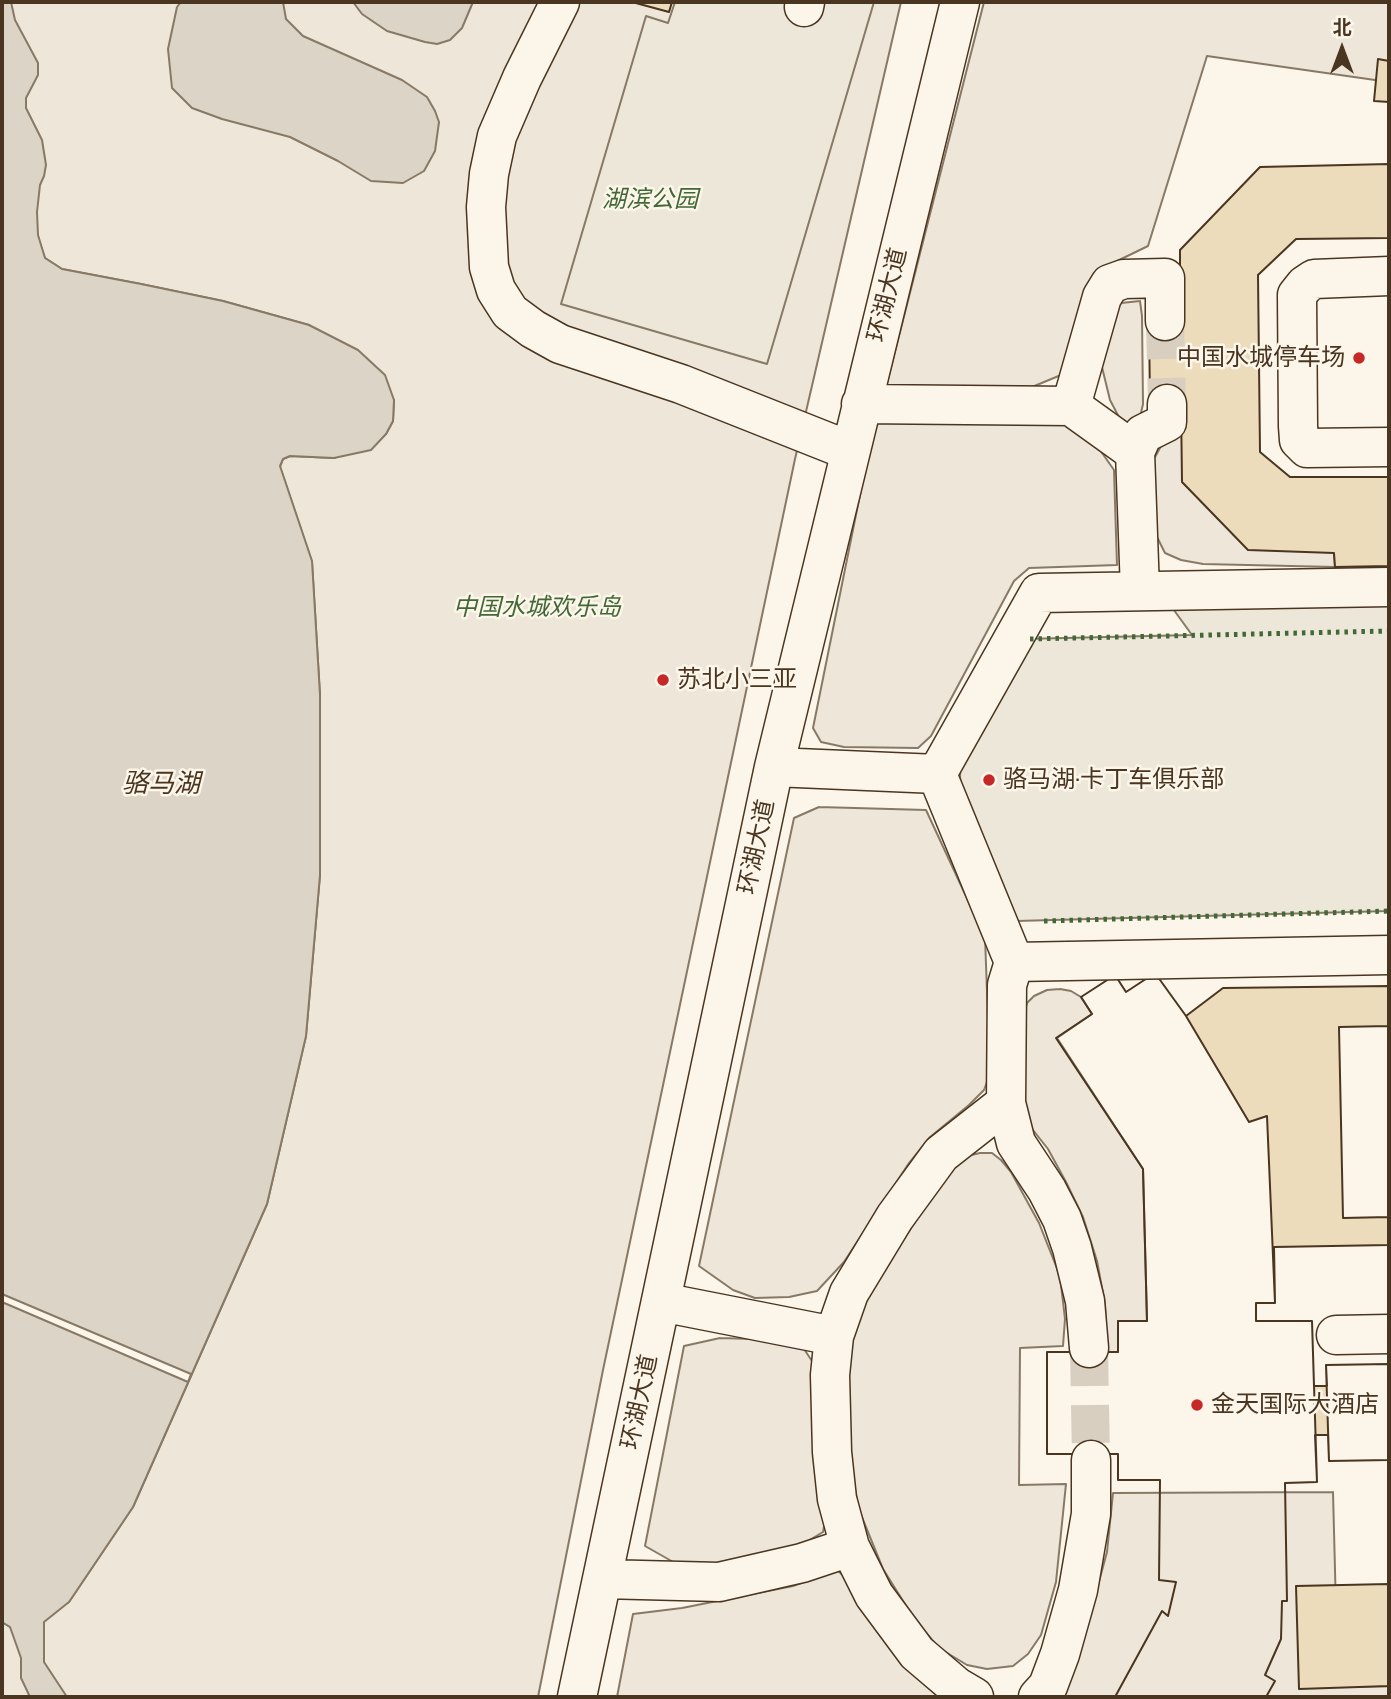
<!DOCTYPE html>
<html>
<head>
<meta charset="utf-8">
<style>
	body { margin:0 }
	#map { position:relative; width:1391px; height:1699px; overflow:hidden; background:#fbf6e9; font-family:"Zilla Slab","Noto Sans SC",serif }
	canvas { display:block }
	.frame { position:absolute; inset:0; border:4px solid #4a3520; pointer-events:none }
	.north { position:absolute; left:1307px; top:14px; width:70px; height:70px; -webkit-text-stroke:5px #fbf6e9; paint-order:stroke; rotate:0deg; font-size:19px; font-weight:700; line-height:28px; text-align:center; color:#4a3520 }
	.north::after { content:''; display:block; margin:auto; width:24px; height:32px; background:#4a3520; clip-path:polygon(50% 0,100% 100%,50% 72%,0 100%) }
</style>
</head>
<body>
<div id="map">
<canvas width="1391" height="1699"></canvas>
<div class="frame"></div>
<div class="north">北</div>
</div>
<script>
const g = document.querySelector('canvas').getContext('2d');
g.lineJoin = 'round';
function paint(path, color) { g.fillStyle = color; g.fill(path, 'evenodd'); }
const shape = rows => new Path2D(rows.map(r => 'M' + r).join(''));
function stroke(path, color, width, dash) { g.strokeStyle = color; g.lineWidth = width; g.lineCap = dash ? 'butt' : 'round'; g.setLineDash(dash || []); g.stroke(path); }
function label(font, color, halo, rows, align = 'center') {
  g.font = font + ' "Zilla Slab","Noto Sans SC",serif'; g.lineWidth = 5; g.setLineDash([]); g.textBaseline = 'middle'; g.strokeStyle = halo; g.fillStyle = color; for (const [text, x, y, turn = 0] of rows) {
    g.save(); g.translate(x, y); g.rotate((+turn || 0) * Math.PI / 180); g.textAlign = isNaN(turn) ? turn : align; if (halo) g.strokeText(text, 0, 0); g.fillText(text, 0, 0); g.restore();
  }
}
const green = shape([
	[2,2,901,2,795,459,603,1370,538,1697,2,1697,2,1622,10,1627,69,1602,133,1507,267,1204,306,1036,320,875,320,695,312,562,280,467,283,459,290,456,334,458,386,434,393,421,394,400,309,325,223,301,141,284,62,269,45,258,37,235,2,2],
	[984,2,1389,2,1389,82,1207,56,1148,246,1111,264,1061,375,1032,387,886,387,984,2],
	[1140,301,1142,316,1143,404,1138,426,1122,423,1110,400,1100,359,1113,313,1121,303,1140,301],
	[1069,421,1100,450,1114,470,1117,565,1029,568,1014,581,931,736,918,748,844,747,821,742,813,728,863,480,877,422,1069,421],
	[1182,434,1334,553,1335,567,1203,564,1181,560,1165,553,1157,537,1154,459,1161,446,1182,434],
	[819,807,926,810,985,937,990,1074,984,1090,969,1105,929,1138,909,1163,844,1262,817,1291,789,1297,755,1298,733,1290,699,1266,794,818,819,807],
	[1060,989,1071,991,1081,997,1092,1014,1057,1038,1143,1169,1147,1321,1118,1321,1118,1352,1107,1352,1105,1304,1097,1261,1083,1217,1066,1182,1048,1149,1029,1125,1022,1110,1022,1023,1027,1003,1034,996,1047,990,1060,989],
	[980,1153,992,1153,1001,1160,1011,1172,1039,1223,1060,1276,1065,1319,1063,1346,1020,1348,1019,1485,1066,1484,1056,1582,1041,1635,1028,1654,1013,1666,987,1669,967,1665,939,1648,915,1620,883,1569,859,1510,847,1447,844,1371,859,1314,890,1260,952,1166,967,1156,980,1153],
	[720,1338,785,1340,800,1343,814,1364,826,1517,823,1532,808,1541,785,1550,704,1566,682,1567,645,1546,684,1346,720,1338],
	[1333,1492,1338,1687,1389,1686,1389,1697,1059,1697,1078,1659,1107,1552,1113,1493,1333,1492],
	[837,1570,854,1585,955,1697,617,1697,633,1614,682,1608,793,1586,837,1570]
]);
const parking = shape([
	[675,2,874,2,767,364,561,304,646,16,668,23,675,2],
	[1389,600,1389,911,1016,921,961,790,960,776,961,762,1023,639,1192,635,1171,606,1389,600]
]);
const water = shape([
	[2,2,11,2,15,20,38,63,38,75,26,98,26,108,42,140,46,165,44,176,40,185,37,212,38,235,45,258,62,269,141,284,223,301,309,325,358,350,385,375,394,400,393,421,386,434,371,450,334,458,290,456,283,459,280,466,312,561,320,695,320,875,306,1036,267,1204,133,1507,69,1602,44,1622,44,1662,67,1697,30,1697,21,1678,21,1658,10,1627,2,1622,2,2],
	[181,2,283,2,286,19,303,36,402,80,427,97,435,111,439,122,435,151,424,171,403,183,371,181,338,161,290,137,222,119,192,108,172,88,168,49,177,7,181,2],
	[353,2,473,2,462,28,450,40,437,44,425,42,387,31,362,14,353,2]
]);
const pier = shape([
	[2,1294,191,1374,188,1382,2,1302,2,1294]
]);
const building = shape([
	[632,2,672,2,669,12,632,2],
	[1378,59,1389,61,1389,102,1374,101,1378,59],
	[1389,164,1389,238,1296,239,1258,275,1260,452,1290,477,1389,477,1389,566,1335,567,1334,553,1248,550,1182,482,1181,402,1150,403,1149,323,1180,323,1180,250,1260,167,1389,164],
	[1155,973,1186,1016,1223,988,1389,986,1389,1245,1274,1247,1275,1303,1256,1303,1256,1321,1312,1321,1314,1386,1327,1386,1326,1365,1389,1364,1389,1460,1329,1461,1328,1435,1315,1435,1317,1482,1285,1483,1287,1601,1282,1601,1281,1639,1265,1675,1275,1681,1266,1697,1115,1697,1162,1611,1168,1616,1176,1582,1159,1580,1160,1480,1118,1480,1118,1454,1047,1454,1047,1352,1118,1352,1118,1321,1147,1321,1143,1169,1056,1038,1092,1014,1081,997,1115,975,1126,992,1155,973],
	[1155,973,1186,1016,1249,1122,1267,1116,1275,1303,1256,1303,1256,1321,1312,1321,1317,1482,1285,1483,1287,1601,1282,1601,1281,1639,1265,1675,1275,1681,1266,1697,1115,1697,1162,1611,1168,1616,1176,1582,1159,1580,1160,1480,1118,1480,1118,1454,1047,1454,1047,1352,1118,1352,1118,1321,1147,1321,1143,1169,1056,1038,1092,1014,1081,997,1115,975,1126,992,1155,973],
	[1389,1026,1389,1217,1343,1218,1339,1027,1389,1026],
	[1389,1364,1389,1460,1329,1461,1326,1365,1389,1364],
	[1389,1584,1389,1686,1299,1689,1296,1586,1389,1584]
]);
const minorTunnel = shape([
	[1165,321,1167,404],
	[1089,1348,1091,1460]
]);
const minor = shape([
	[560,2,522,78,497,136,489,174,486,207,489,267,496,290,510,312,533,329,560,344,681,384,850,451],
	[804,7,805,2],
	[1389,276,1314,279,1305,285,1297,295,1298,426,1299,440,1307,448,1389,447],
	[861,404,1071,406,1102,297,1110,284,1124,279,1165,278,1165,321],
	[1071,406,1135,452],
	[1140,591,1135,452,1143,434,1167,422,1167,404],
	[774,767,937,774,1014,962,1389,955],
	[937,774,1039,593,1389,587],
	[1014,962,1007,985,1006,1103,1016,1143,1047,1190,1062,1219,1072,1248,1085,1301,1089,1348],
	[661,1302,834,1336],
	[1336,1335,1389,1334],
	[602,1579,719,1582,802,1563,850,1547],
	[577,1697,774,767,960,2],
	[974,1697,957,1687,917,1653,874,1595,850,1547,837,1499,832,1452,830,1375,834,1336,849,1293,895,1217,941,1154,1006,1103],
	[1038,1697,1048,1686,1060,1654,1078,1590,1091,1514,1091,1460]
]);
const hedge = shape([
	[1030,639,1389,631],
	[1044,921,1389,911]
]);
const markers = [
	[1359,358,7,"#c62828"],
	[663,680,7,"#c62828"],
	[989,780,7,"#c62828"],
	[1197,1405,7,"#c62828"]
];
const parkNames = [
	["湖滨公园",650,200],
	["中国水城欢乐岛",537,608]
];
const streetNames = [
	["环湖大道",888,295,-76],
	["环湖大道",757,847,-78],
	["环湖大道",640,1402,-78]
];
const poiNames = [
	["中国水城停车场",1345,358,"right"],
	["苏北小三亚",677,680],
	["骆马湖·卡丁车俱乐部",1003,780],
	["金天国际大酒店",1211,1405]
];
const waterNames = [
	["骆马湖",161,785]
];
paint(green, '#ede6d9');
stroke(green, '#887966', 2);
paint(parking, '#ede7d9');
stroke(parking, '#887966', 2);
paint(water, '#dcd4c6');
stroke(water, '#887966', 2);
paint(pier, '#fbf6e9');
stroke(pier, '#887966', 2);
paint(building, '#ecdcbc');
stroke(building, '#4a3520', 2);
stroke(minorTunnel, '#d8cfc1', 38, [38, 19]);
stroke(minor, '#4a3520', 41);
stroke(minor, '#fbf6e9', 38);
stroke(hedge, '#436837', 5, [3.5, 5]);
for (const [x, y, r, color] of markers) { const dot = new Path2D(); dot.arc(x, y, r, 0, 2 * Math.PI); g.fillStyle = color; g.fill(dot); stroke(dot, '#fbf6e9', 2.5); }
label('italic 24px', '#436837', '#fbf6e9', parkNames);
label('24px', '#4a3520', '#fbf6e9', streetNames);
label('24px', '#4a3520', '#fbf6e9', poiNames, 'left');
label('italic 26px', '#4a3520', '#fbf6e9', waterNames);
</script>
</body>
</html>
